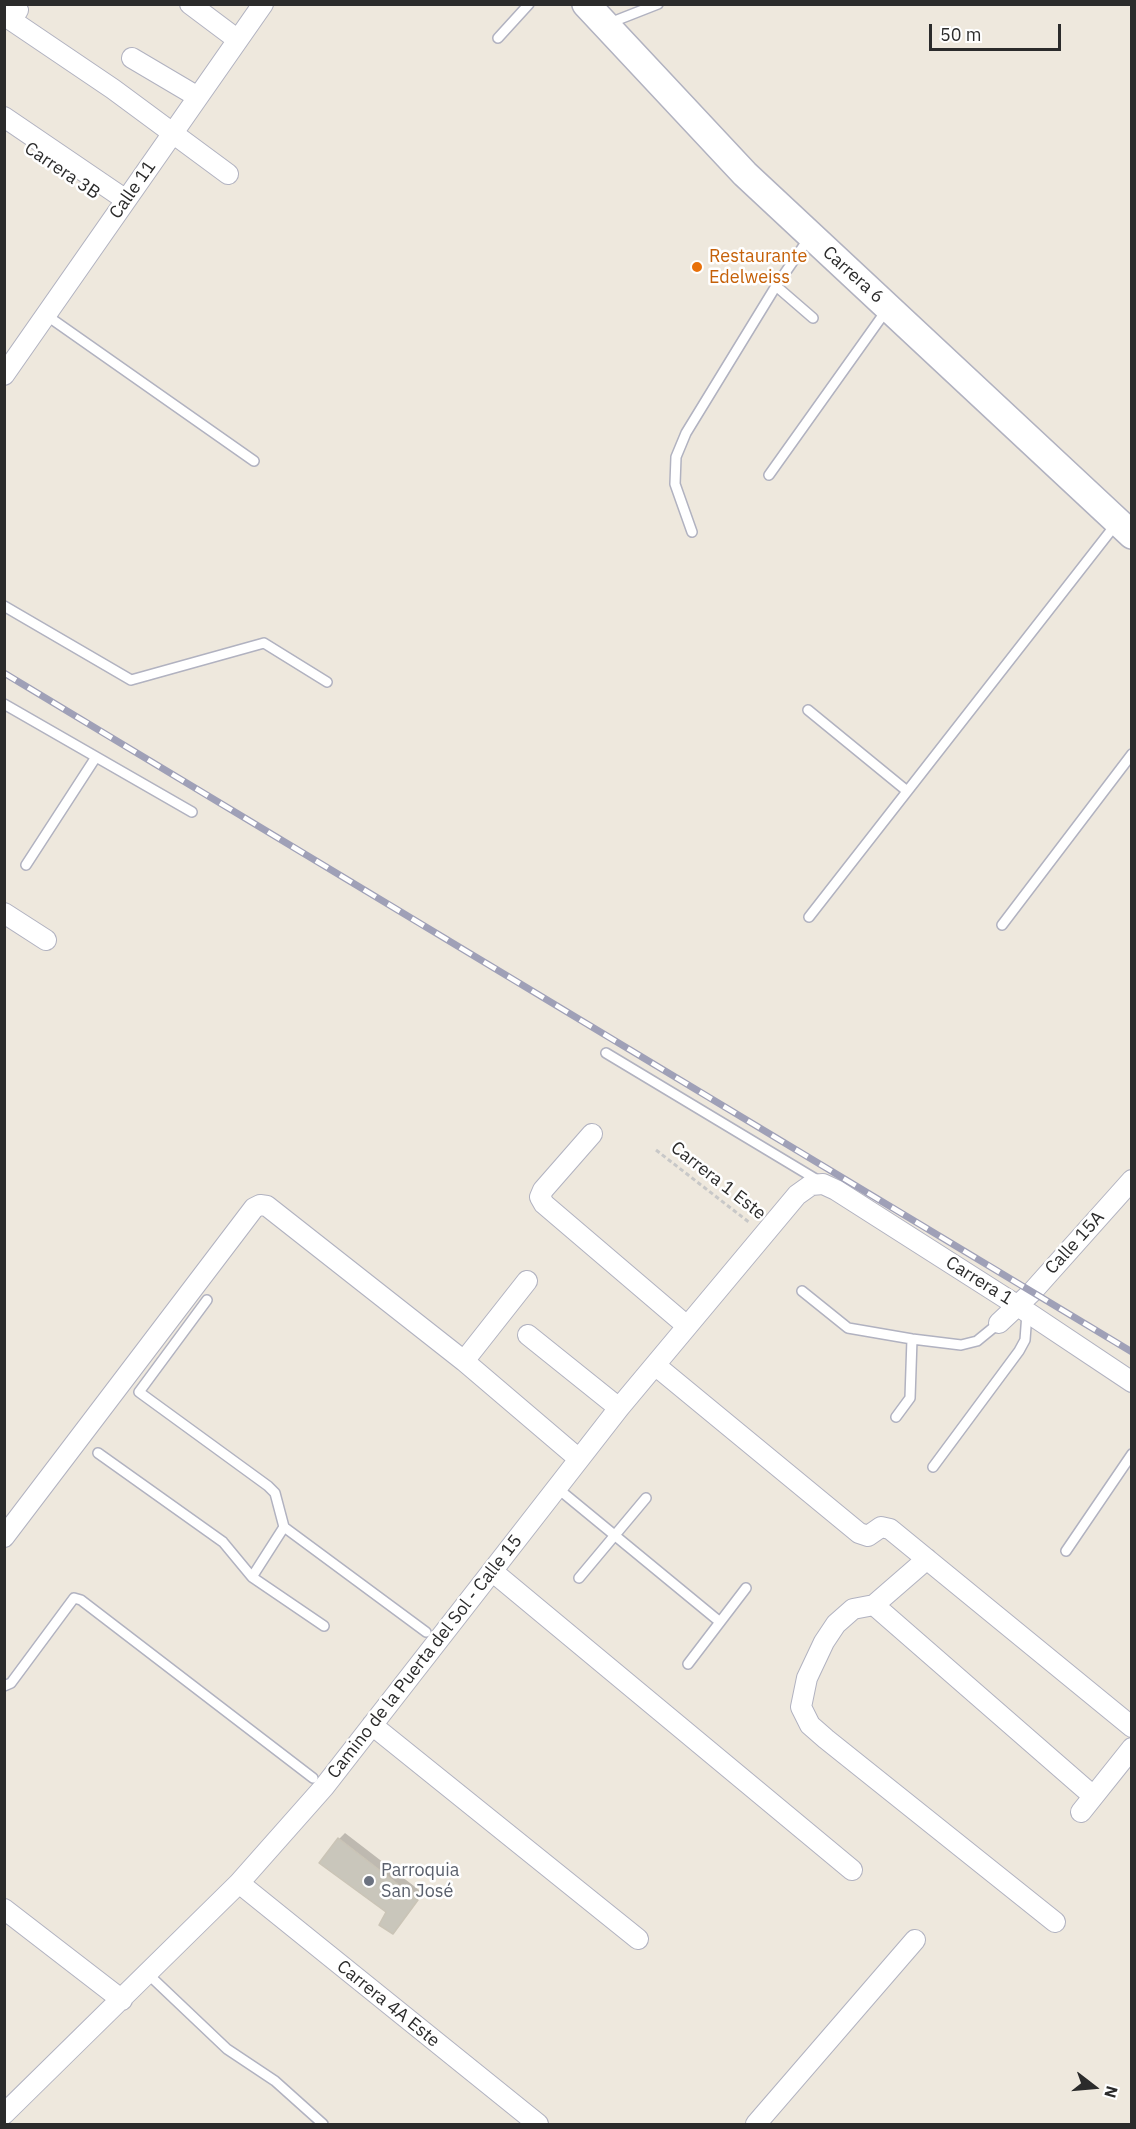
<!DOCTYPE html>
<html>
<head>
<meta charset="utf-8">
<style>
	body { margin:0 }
	#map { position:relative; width:1136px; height:2129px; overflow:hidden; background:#eee8dd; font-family:"IBM Plex Sans",sans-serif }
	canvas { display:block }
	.frame { position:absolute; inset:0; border:6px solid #2b2b2b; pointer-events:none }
	.north { position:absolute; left:1064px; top:2057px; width:60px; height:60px; -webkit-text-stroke:4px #fff; paint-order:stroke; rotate:106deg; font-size:16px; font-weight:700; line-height:24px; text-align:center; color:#2b2b2b }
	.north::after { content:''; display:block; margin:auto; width:21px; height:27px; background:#2b2b2b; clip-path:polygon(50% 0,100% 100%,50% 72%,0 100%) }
	.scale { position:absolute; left:929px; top:24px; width:132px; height:27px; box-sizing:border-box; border:3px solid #2b2b2b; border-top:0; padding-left:8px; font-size:18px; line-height:21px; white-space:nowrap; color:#2b2b2b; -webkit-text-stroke:4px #fff; paint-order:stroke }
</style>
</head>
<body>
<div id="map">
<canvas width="1136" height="2129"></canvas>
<div class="frame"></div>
<div class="north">N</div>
<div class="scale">50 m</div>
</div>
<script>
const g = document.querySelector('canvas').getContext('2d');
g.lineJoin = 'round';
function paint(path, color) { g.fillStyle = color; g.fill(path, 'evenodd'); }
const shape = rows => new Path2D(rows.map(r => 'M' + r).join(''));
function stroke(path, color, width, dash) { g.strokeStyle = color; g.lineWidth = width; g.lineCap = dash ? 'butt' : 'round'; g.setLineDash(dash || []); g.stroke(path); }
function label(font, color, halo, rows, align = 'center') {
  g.font = font + ' "IBM Plex Sans",sans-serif'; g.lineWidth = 5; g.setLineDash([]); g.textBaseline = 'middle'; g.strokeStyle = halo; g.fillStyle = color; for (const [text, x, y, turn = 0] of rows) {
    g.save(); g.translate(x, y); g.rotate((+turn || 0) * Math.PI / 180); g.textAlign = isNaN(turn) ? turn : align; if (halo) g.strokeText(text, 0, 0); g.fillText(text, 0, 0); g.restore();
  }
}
const shadow = shape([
	[345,1833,423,1893,393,1932,388,1912,339,1839]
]);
const building = shape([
	[338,1838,418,1900,393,1934,379,1925,386,1912,319,1863,338,1838]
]);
const path = shape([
	[656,1150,750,1223]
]);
const lane = shape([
	[607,24,658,4],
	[498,38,529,4],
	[809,238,776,286,813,318],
	[46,315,254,461],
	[769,475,888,308],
	[692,532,675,484,676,457,686,433,776,286],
	[4,606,131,680,264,643,327,682],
	[4,704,192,812],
	[808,710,907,791],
	[26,865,96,757],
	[809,917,1116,524],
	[1002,925,1132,754],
	[606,1053,819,1181],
	[802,1291,848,1328,912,1339,961,1345,977,1341,999,1323],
	[207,1300,139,1392,268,1486,275,1493,284,1527,426,1632],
	[896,1417,910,1398,912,1339],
	[98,1453,223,1542,252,1577,324,1626],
	[933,1467,1019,1351,1025,1340,1027,1313],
	[556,1487,720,1622],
	[1066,1551,1132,1454],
	[252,1577,284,1527],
	[579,1578,646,1498],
	[688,1664,746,1588],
	[4,1686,11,1683,74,1598,81,1600,313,1778],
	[149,1975,227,2049,275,2081,323,2124]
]);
const street = shape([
	[9,4,18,10,11,20,113,89,228,174],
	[190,4,238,40],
	[132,58,198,97],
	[4,117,126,200],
	[4,375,263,4],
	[4,913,46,940],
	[592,1134,543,1190,540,1197,544,1204,687,1326],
	[999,1323,1032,1292,1132,1180],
	[528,1335,619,1408],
	[464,1361,527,1281],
	[655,1365,859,1533,868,1536,881,1527,890,1529,1132,1727],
	[4,1537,254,1208,260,1205,267,1206,464,1361,579,1459],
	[927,1559,874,1605,853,1609,836,1624,824,1642,807,1678,801,1707,810,1725,826,1739,1055,1922],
	[492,1571,852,1870],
	[874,1605,1092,1795],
	[372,1725,638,1939],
	[1081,1812,1132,1748],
	[239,1883,538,2124],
	[4,1909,122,2000],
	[4,2114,239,1883,324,1787,619,1408,797,1195,811,1185,823,1184,836,1190,1018,1306,1132,1382],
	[756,2124,915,1940]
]);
const secondary = shape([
	[586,4,745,174,1132,535]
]);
const rail = shape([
	[4,673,1132,1352]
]);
const markers = [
	[697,267,6,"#e8710a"],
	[369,1881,6,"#6b7280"]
];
const streetNames = [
	["Carrera 3B",62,171,34],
	["Calle 11",133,190,-55],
	["Carrera 6",853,275,42],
	["Carrera 1 Este",718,1181,38],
	["Calle 15A",1075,1243,-48],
	["Carrera 1",979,1281,32],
	["Camino de la Puerta del Sol - Calle 15",425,1657,-52],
	["Carrera 4A Este",388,2004,39]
];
const foodNames = [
	["Restaurante",709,257],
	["Edelweiss",709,278]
];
const worshipNames = [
	["Parroquia",381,1871],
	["San José",381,1892]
];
paint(shadow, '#0003');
paint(building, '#c9c6bb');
stroke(building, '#cac4b6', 1.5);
stroke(lane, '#b1b2c0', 12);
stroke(street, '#b1b2c0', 22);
stroke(secondary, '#b1b2c0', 30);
stroke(path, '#c8c8c8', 3, [4.5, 3]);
stroke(lane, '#fff', 9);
stroke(street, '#fff', 20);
stroke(secondary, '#fff', 27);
stroke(rail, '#9fa0b7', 7);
stroke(rail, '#fff', 4.5, [14]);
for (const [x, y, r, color] of markers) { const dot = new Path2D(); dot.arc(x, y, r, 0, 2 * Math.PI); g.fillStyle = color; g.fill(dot); stroke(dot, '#fff', 2); }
label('18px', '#2b2b2b', '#fff', streetNames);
label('18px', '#c56008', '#fff', foodNames, 'left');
label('18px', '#5b616d', '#fff', worshipNames, 'left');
</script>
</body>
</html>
